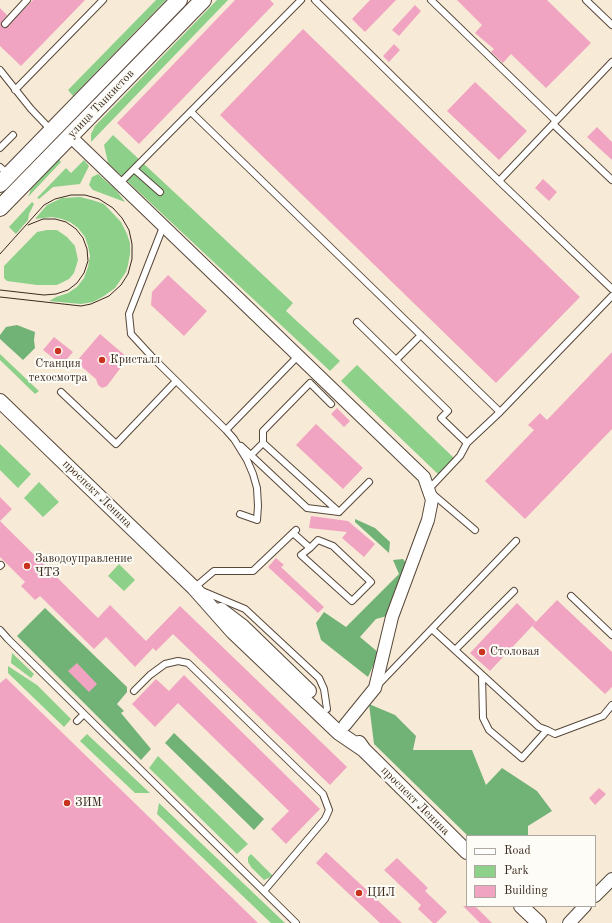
<!DOCTYPE html>
<html>
<head>
<meta charset="utf-8">
<style>
	body { margin:0 }
	#map { position:relative; width:612px; height:923px; overflow:hidden; background:#f7ebd7; font-family:"Old Standard TT",serif }
	canvas { display:block }
	.legend { position:absolute; left:466px; top:835px; width:130px; height:72px; box-sizing:border-box; background:#fdfcf7; border:1px solid #afa8a0; margin:0; padding:5px 7px; list-style:none; font-size:12px; color:#3b2a1e }
	.legend li { display:flex; align-items:center; gap:8px; height:20px }
	.legend b { width:20px; border:1px solid #afa8a0 }
</style>
</head>
<body>
<div id="map">
<canvas width="612" height="923"></canvas>
<ul class="legend">
<li><b style="height:5px;background:#fff"></b>Road</li>
<li><b style="height:11px;background:#8cd08a"></b>Park</li>
<li><b style="height:11px;background:#f1a4c1"></b>Building</li>
</ul>
</div>
<script>
const g = document.querySelector('canvas').getContext('2d');
g.lineJoin = 'round';
function paint(path, color) { g.fillStyle = color; g.fill(path, 'evenodd'); }
const shape = rows => new Path2D(rows.map(r => 'M' + r).join(''));
function stroke(path, color, width, dash) { g.strokeStyle = color; g.lineWidth = width; g.lineCap = dash ? 'butt' : 'round'; g.setLineDash(dash || []); g.stroke(path); }
function label(font, color, halo, rows, align = 'center') {
  g.font = font + ' "Old Standard TT",serif'; g.lineWidth = 4; g.setLineDash([]); g.textBaseline = 'middle'; g.strokeStyle = halo; g.fillStyle = color; for (const [text, x, y, turn = 0] of rows) {
    g.save(); g.translate(x, y); g.rotate((+turn || 0) * Math.PI / 180); g.textAlign = isNaN(turn) ? turn : align; if (halo) g.strokeText(text, 0, 0); g.fillText(text, 0, 0); g.restore();
  }
}
const green = shape([
	[156,0,166,0,73,96,68,90],
	[217,0,228,0,91,142,91,134,95,126],
	[113,135,293,303,286,311,340,361,330,371,108,163,104,145],
	[59,159,61,162,28,197,31,189],
	[84,160,89,166,80,184,53,187,39,199,37,198,66,168,71,173],
	[98,174,116,190,125,202,93,190,89,185,92,177],
	[80,197,92,200,104,204,121,222,127,234,130,243,130,254,128,265,126,272,115,288,104,296,93,302,81,304,49,301,56,297,68,293,77,287,84,278,88,267,90,256,88,246,85,237,78,228,70,222,62,219,52,217,35,219,47,205,62,198],
	[32,202,34,204,29,214,28,220,16,234,9,227],
	[47,230,57,230,67,237,75,246,78,260,74,273,69,279,57,285,37,285,7,281,4,278,4,266,37,232],
	[0,354,39,391,35,394,0,360],
	[357,365,454,458,439,475,341,381],
	[0,444,31,474,18,488,0,470],
	[39,482,59,502,43,517,24,498],
	[119,564,135,580,124,591,108,576],
	[12,653,34,674,31,678,11,663],
	[8,666,37,685,71,719,64,727,8,673],
	[87,734,150,793,135,793,80,741],
	[158,756,248,844,237,854,149,768],
	[159,803,285,923,271,923,157,814],
	[251,854,273,876,264,880,251,867,248,862,248,857]
]);
const forest = shape([
	[17,325,35,332,34,340,35,348,23,360,0,339,0,335,6,327],
	[355,519,375,528,390,542,389,553,355,522],
	[403,559,409,567,406,575,394,593,397,596,387,616,376,619,360,637,379,653,368,677,321,640,316,623,324,612,346,627,399,574,393,560],
	[45,608,127,687,127,692,117,704,124,711,121,713,151,749,141,760,17,636],
	[369,704,395,715,416,736,413,750,472,750,486,785,502,768,537,791,552,811,528,826,528,836,468,836,374,744],
	[174,733,264,819,254,830,165,743]
]);
const building = shape([
	[33,0,85,0,21,66,0,46,0,8,7,15,1,23,2,27,6,28],
	[235,0,270,0,274,4,139,144,117,123],
	[370,0,396,0,365,32,352,19],
	[457,0,547,0,591,43,546,88,511,54,503,63,491,52,494,49,475,33,482,25],
	[415,5,421,11,399,36,392,30],
	[303,29,580,297,496,383,220,115],
	[394,44,400,50,389,62,383,56],
	[475,82,527,131,499,160,447,111],
	[597,127,612,142,612,160,587,137],
	[543,179,557,192,549,201,535,188],
	[168,275,207,311,184,336,151,305,152,292],
	[100,334,128,358,107,386,102,388,98,385,96,379,76,362],
	[54,337,73,352,62,365,43,350],
	[612,352,612,429,525,519,485,481,534,430,528,425,540,413,547,420],
	[337,408,350,421,344,427,331,414],
	[316,424,363,468,343,489,296,445],
	[0,497,12,509,0,521,98,618,110,605,146,641,180,606,347,767,330,785,173,634,156,651,153,648,135,667,106,637,94,649,40,596,35,600,21,586,25,582,0,557],
	[311,516,348,521,375,544,364,557,342,538,347,532,309,528],
	[276,558,284,565,281,567,324,607,318,613,268,567],
	[557,600,612,652,612,687,605,694,532,626],
	[517,603,536,622,490,671,470,653],
	[77,663,97,684,89,692,68,671],
	[184,675,320,809,286,844,271,829,289,811,178,703,155,727,132,704,156,679,169,691],
	[6,678,258,923,0,923,0,683],
	[599,788,606,794,595,805,589,798],
	[326,852,402,923,380,923,316,863],
	[397,858,428,888,425,891,447,912,436,923,433,923,418,909,421,905,384,870],
	[463,906,475,906,492,923,480,923]
]);
const service = shape([
	[315,0,499,181,612,289],
	[431,0,556,121],
	[586,0,612,25],
	[5,24,27,0],
	[0,70,31,109,51,130],
	[15,90,103,0],
	[191,112,500,412],
	[553,124,612,180],
	[0,148,13,135],
	[0,167,9,175],
	[134,169,160,192],
	[499,181,612,62],
	[119,184,301,0],
	[163,227,129,314,131,334,154,359,226,430,234,439,247,460,253,474,257,488,258,506,257,520,240,514],
	[357,322,448,411,441,418,467,443],
	[396,360,421,335],
	[61,392,116,444,176,381],
	[226,430,299,355],
	[263,443,339,512,369,482],
	[241,446,307,508,339,512],
	[251,455,263,443,263,431,310,383,331,404],
	[475,530,428,490,460,456,467,443,500,412,612,296],
	[293,533,310,548,301,555,352,601,371,582,333,546,318,540,310,548],
	[0,566,1,565],
	[194,588,214,571,253,571,296,530],
	[202,591,245,609,319,678,324,689,327,709],
	[571,596,612,635],
	[432,629,539,727,547,730,555,734,603,716,612,705],
	[0,630,8,639,296,923],
	[455,650,514,591],
	[482,675,483,718,489,730,522,758,547,730],
	[377,686,516,541],
	[134,691,150,675,165,664,178,661,188,663,323,794,329,810,325,819,264,891],
	[77,721,84,714]
]);
const minor = shape([
	[70,136,424,477,432,500,428,520,392,617,375,688,345,725],
	[595,896,612,879],
	[569,923,585,906]
]);
const tertiary = shape([
	[0,401,194,588,233,632,339,733,364,750],
	[221,610,242,626,309,691],
	[359,743,364,750,467,852],
	[521,906,539,923]
]);
const secondary = shape([
	[0,184,179,0],
	[0,208,203,0]
]);
const tram = shape([
	[0,254,44,205,55,199,71,195,85,195,99,199,113,208,122,218,129,230,132,244,132,259,128,274,121,285,109,296,91,304,81,306,0,297],
	[0,290,44,295,56,294,68,290,77,283,84,273,88,261,87,249,83,238,76,229,66,222,55,219,43,219,28,225]
]);
const markers = [
	[58,351,4,"#c8321e"],
	[102,360,4,"#c8321e"],
	[27,566,4,"#c8321e"],
	[482,652,4,"#c8321e"],
	[67,803,4,"#c8321e"],
	[359,893,4,"#c8321e"]
];
const streetNames = [
	["улица Танкистов",101,104,-46],
	["проспект Ленина",97,494,44],
	["проспект Ленина",415,801,45]
];
const poiNames = [
	["Кристалл",110,360],
	["Станция",58,364,"center"],
	["техосмотра",58,378,"center"],
	["Заводоуправление",35,559],
	["ЧТЗ",35,573],
	["Столовая",490,652],
	["ЗИМ",75,803],
	["ЦИЛ",367,893]
];
paint(green, '#8cd08a');
paint(forest, '#71b276');
paint(building, '#f1a4c1');
stroke(service, '#57473a', 8);
stroke(minor, '#57473a', 14);
stroke(tertiary, '#57473a', 16);
stroke(secondary, '#57473a', 18);
stroke(service, '#fff', 6);
stroke(minor, '#fff', 12);
stroke(tertiary, '#fff', 14);
stroke(secondary, '#fff', 16);
stroke(tram, '#3b2a1e', 1);
for (const [x, y, r, color] of markers) { const dot = new Path2D(); dot.arc(x, y, r, 0, 2 * Math.PI); g.fillStyle = color; g.fill(dot); stroke(dot, '#fdfcf7', 1.5); }
label('12px', '#3b2a1e', '#fdfcf7', streetNames);
label('12px', '#3b2a1e', '#fdfcf7', poiNames, 'left');
</script>
</body>
</html>
